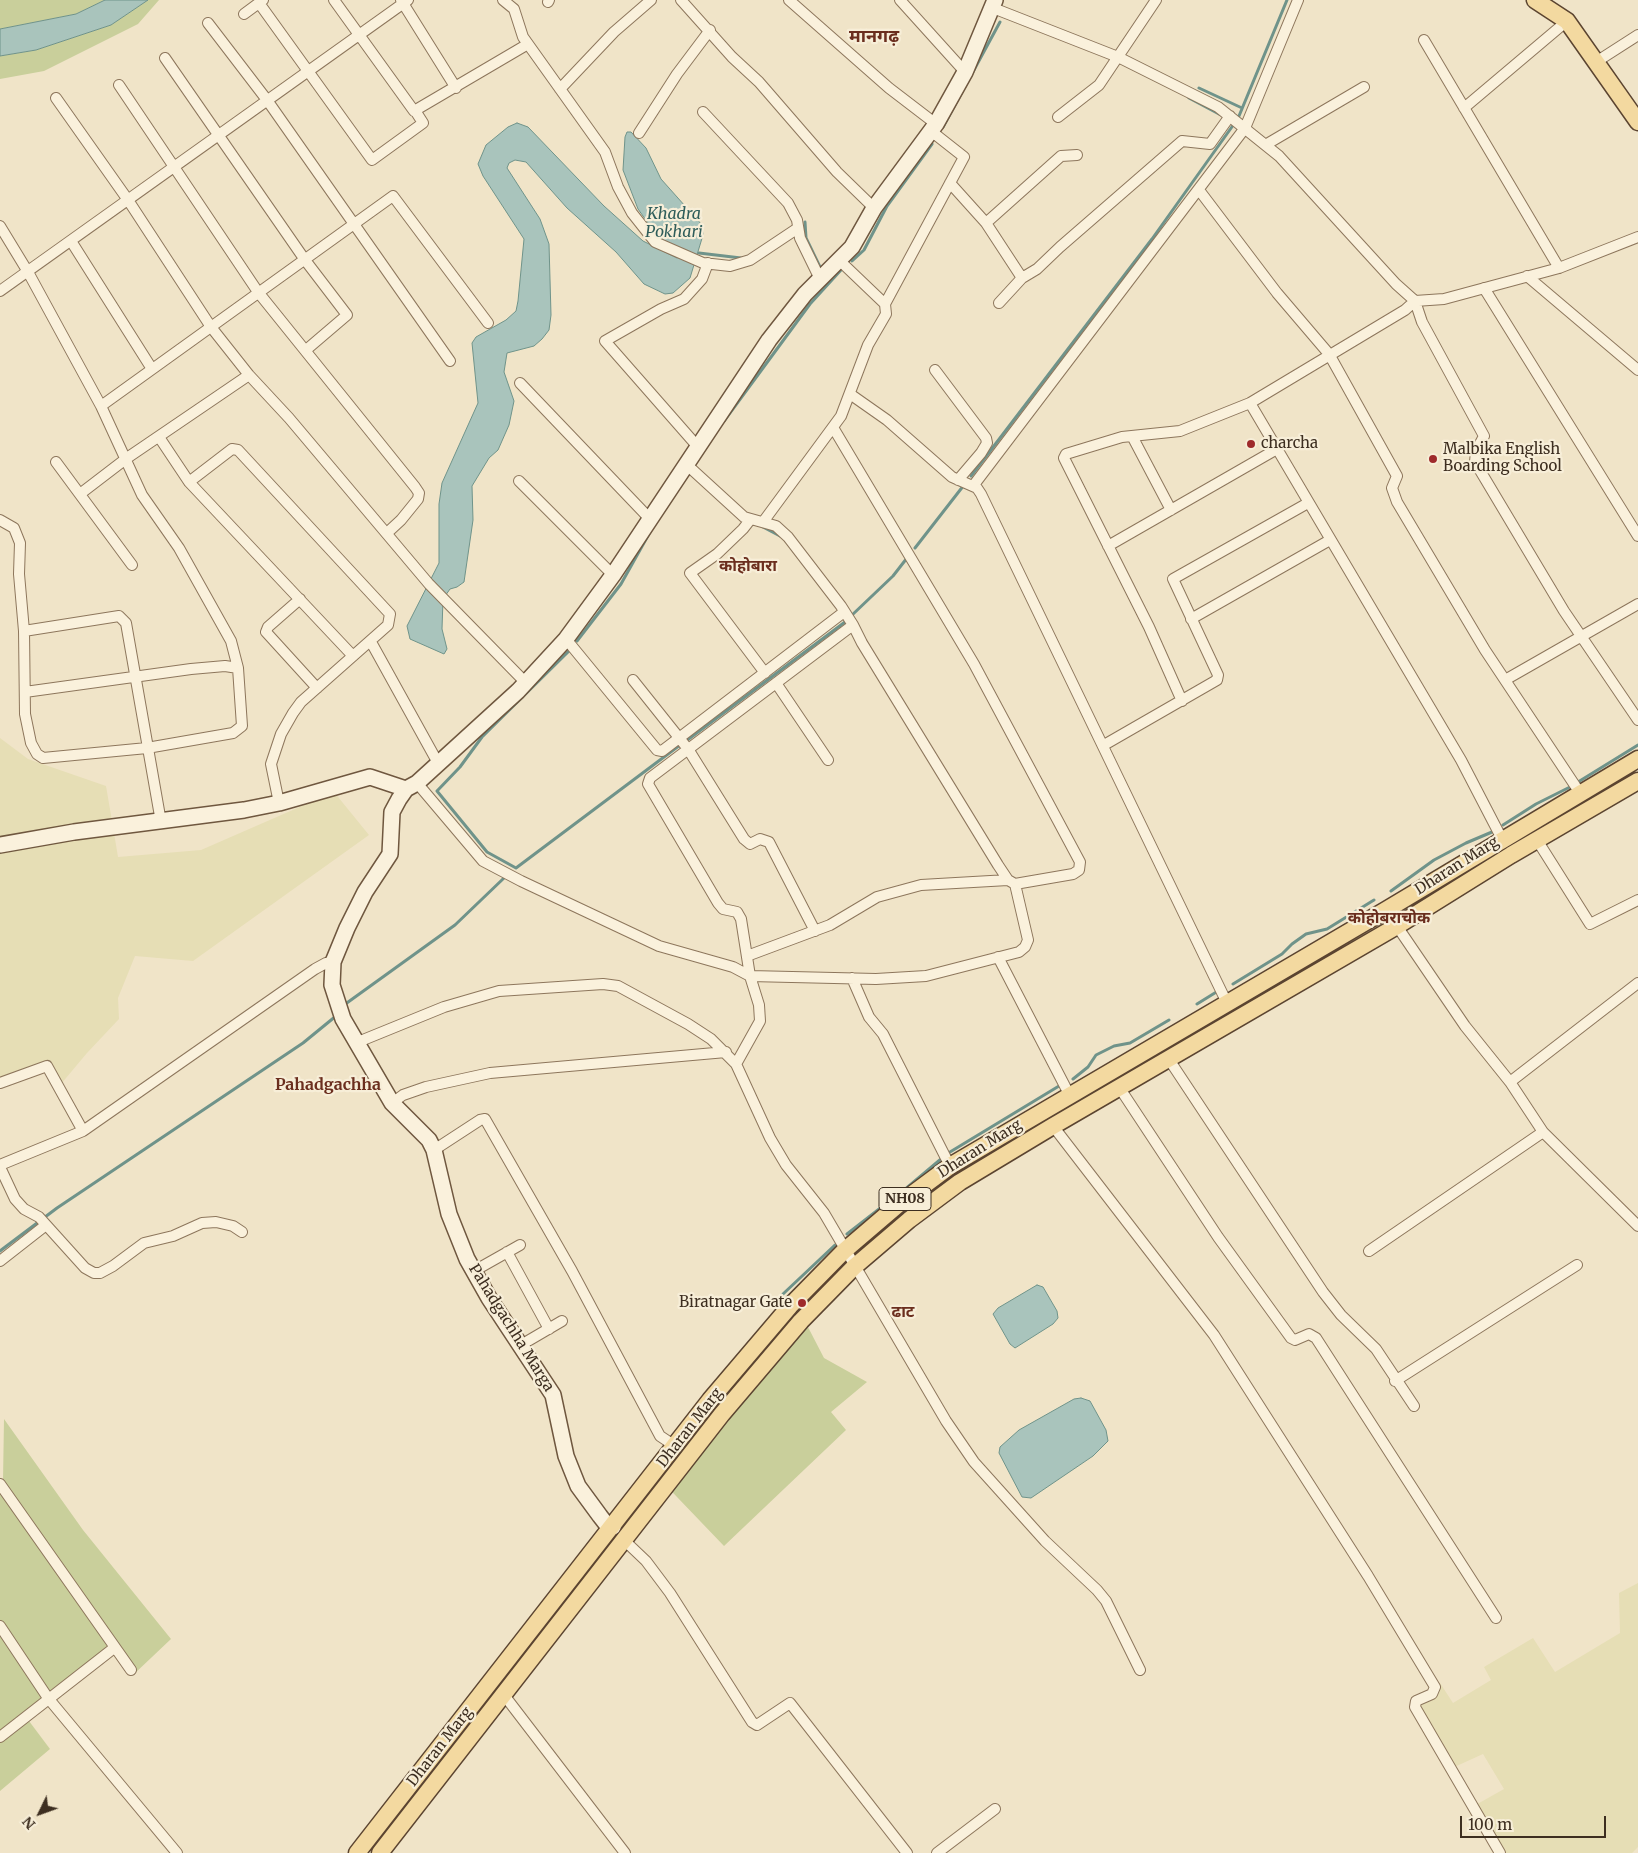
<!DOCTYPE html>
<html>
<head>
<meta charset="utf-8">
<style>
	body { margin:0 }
	#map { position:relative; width:1638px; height:1853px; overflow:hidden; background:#f0e4c8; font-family:Merriweather,serif }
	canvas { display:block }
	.north { position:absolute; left:15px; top:1788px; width:50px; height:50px; -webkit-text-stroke:4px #f7eed8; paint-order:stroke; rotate:228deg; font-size:14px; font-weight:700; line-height:20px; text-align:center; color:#3d2e20 }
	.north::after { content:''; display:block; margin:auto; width:18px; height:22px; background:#3d2e20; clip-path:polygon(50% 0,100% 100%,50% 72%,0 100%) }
	.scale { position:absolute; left:1460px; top:1816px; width:146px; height:22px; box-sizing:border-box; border:2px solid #3d2e20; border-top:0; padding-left:6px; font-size:15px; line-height:18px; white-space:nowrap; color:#3d2e20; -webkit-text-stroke:4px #f7eed8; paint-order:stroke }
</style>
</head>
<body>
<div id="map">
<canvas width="1638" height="1853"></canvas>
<div class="north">N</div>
<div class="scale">100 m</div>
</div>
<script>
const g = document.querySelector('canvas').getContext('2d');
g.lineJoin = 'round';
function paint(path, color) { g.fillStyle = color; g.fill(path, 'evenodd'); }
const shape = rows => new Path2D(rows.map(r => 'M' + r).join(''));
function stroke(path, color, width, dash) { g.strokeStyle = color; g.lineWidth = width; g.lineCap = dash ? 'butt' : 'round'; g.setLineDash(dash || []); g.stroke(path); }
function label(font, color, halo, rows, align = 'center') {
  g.font = font + ' Merriweather,"Noto Sans Devanagari",serif'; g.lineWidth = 4.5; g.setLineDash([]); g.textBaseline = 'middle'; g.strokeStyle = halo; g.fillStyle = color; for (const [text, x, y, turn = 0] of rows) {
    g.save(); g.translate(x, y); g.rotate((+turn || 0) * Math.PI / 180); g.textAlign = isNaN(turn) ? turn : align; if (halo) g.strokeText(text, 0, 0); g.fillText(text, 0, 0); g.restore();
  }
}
const farmland = shape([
	[0,738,28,759,106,786,112,821,0,840],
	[334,792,369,835,193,961,135,956,118,998,119,1019,87,1053,61,1084,47,1061,0,1077,0,850,114,833,118,857,201,850],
	[1638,1583,1638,1847,1632,1853,1500,1853,1472,1807,1504,1789,1483,1754,1450,1769,1416,1701,1440,1683,1453,1703,1491,1680,1484,1667,1533,1638,1555,1672,1620,1633,1619,1593]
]);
const green = shape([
	[0,0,105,0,76,14,0,29],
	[148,0,159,0,138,24,44,71,0,79,0,56,36,50,111,25],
	[795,1302,824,1358,867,1382,831,1412,846,1430,724,1546,654,1473,680,1454,696,1418],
	[4,1419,83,1530,171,1639,133,1675,114,1648,26,1717,50,1749,0,1791,0,1484,3,1481]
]);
const water = shape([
	[105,0,148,0,111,25,36,50,0,56,0,29,76,14,105,0],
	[517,123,528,127,604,206,643,241,677,258,683,254,658,237,638,209,623,170,625,137,627,132,631,132,646,148,661,179,702,225,703,235,690,278,673,293,665,294,644,284,616,252,567,208,526,162,515,160,509,163,507,168,540,219,549,244,551,315,549,330,542,339,534,346,507,353,504,372,514,401,509,425,498,450,489,458,472,486,473,520,464,582,457,587,450,589,443,599,442,629,447,649,444,654,410,639,407,626,439,563,439,504,442,483,478,403,472,343,476,337,506,320,516,311,518,301,524,239,483,176,478,164,486,145,508,127,517,123],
	[1037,1285,1043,1287,1057,1311,1058,1318,1053,1324,1015,1348,1010,1344,993,1314,998,1308,1037,1285],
	[1081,1398,1090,1401,1106,1430,1108,1441,1093,1456,1031,1498,1022,1497,999,1453,1000,1447,1019,1430,1074,1399,1081,1398]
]);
const stream = shape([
	[1199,88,1242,108],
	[1189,98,1219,114],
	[1239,116,1287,0],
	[943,127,1000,22],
	[805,222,806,238,820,267],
	[699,253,741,258],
	[852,261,864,250,887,206,932,144],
	[724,421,810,304,841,270],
	[971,476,1152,239,1234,124],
	[763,527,780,536],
	[915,548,964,485],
	[851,616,893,576,907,558],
	[577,641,621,584,650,532],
	[570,650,482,737,460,767,437,791,487,852,516,868,680,745],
	[686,741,845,622],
	[1578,782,1638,745],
	[1503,825,1536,804,1570,787],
	[1391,891,1434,860,1466,843,1492,832],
	[1233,984,1282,954,1292,944,1306,934,1327,929,1374,900],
	[1197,1004,1218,991],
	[344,1005,455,925,504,878],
	[1073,1079,1088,1067,1096,1055,1114,1046,1130,1043,1169,1020],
	[950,1152,1059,1086],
	[903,1191,941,1159],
	[847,1234,892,1199],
	[0,1251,57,1208,303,1043,336,1016],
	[783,1294,835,1245]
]);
const street = shape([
	[334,0,414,111,528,44],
	[401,0,456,88],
	[503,0,514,9,523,37,605,152,618,187,632,213,655,242,703,263,730,266,750,260,798,228],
	[681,0,732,57,759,82,837,172,874,208],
	[789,0,889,88,936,124],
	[900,0,965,72],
	[548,2,549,0],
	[259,3,372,160,423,123,416,112],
	[993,8,1118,57,1218,107,1279,156,1396,284,1415,301,1444,299,1559,268,1638,237],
	[244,14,263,0],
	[208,23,267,100,450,361],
	[1424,40,1559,268],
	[165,58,305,260,347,315,306,350],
	[1596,62,1638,35],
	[119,85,258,292,415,487,419,493,418,499,401,520,387,533],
	[560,89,614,32,651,0],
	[56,98,128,200,211,327,249,375,289,418,429,584,526,683],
	[1464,108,1567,21],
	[703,112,788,203,797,220,800,238,820,279],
	[1058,117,1099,85,1156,0],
	[639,133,677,74,710,30],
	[1267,144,1364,87],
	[950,183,986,223,1022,278],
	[1199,190,1277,293,1329,354,1397,476,1392,488,1397,502,1485,650,1580,793],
	[986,223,1061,156,1077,155],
	[0,226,28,272,101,406,142,495,179,548,231,641,238,668,242,726,233,733,147,748,43,758,37,754,31,743,25,714,24,631,19,574,20,543,14,528,0,520],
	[71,241,152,369],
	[1527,276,1638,370],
	[1484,288,1638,536],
	[0,291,408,0],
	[999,303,1022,278,1037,269,1060,247,1182,141,1210,144,1230,116],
	[885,304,964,157,931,131],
	[935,370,986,438,987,443,981,453,958,480],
	[520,383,650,519],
	[850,394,887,420,952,477,977,488,981,494,1227,1003],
	[1250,403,1461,760,1502,839],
	[101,406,393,196,488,323],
	[834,429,974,664,1080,862,1079,870,1073,874,1015,884],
	[1132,436,1171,510],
	[159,437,189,482,353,656],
	[698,447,605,341,661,309,684,299,702,279,708,263],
	[56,462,132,565],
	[686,464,744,517,776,526,788,537,841,606,853,625,862,643,998,865,1008,880,1015,884,1028,940,1025,947,1019,952,926,976,876,979,750,976,741,919,737,912,723,909,718,903,648,784,650,778,853,625],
	[519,481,613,575],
	[189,482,232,449,238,450,390,614,388,625,301,702,293,713,281,734,271,764,279,803],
	[973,486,1245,128,1298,0],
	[80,494,127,458,249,375],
	[750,520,743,529,717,554,690,573,765,673],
	[763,522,841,416,868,345,886,314,885,304,839,260],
	[1108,546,1277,449],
	[300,599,268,627,266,632,317,688],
	[1191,619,1330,540],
	[24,631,119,616,126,623,161,822],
	[566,639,657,750,662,751,844,612],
	[371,642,438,763],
	[633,680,688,749,744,839,750,844,760,839,769,842,815,931],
	[1505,680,1638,604],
	[776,683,828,760],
	[25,692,191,669,225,666,238,668],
	[1182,701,1149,627,1064,458,1066,454,1122,437,1180,431,1250,403,1405,310,1415,301,1422,322,1484,436,1476,451,1475,462,1564,611,1638,720],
	[1104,745,1217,680,1218,675,1173,579,1308,503],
	[417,783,483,861,521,881,659,946,733,967,750,976,759,1005,760,1021,736,1064,770,1138,786,1165,824,1213,946,1421,974,1462,1045,1541,1097,1590,1106,1601,1140,1670],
	[1537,840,1590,924,1638,900],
	[1386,910,1465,1026,1510,1082,1543,1132,1638,1226],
	[747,956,830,925,877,897,921,885,1008,880],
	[998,957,1069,1094],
	[852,978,869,1017,883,1034,950,1166],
	[358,1042,444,1007,499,991,603,984,618,986,688,1024,711,1039,736,1064],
	[1168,1058,1323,1292,1341,1315,1376,1349,1414,1406],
	[1510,1082,1638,983],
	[0,1083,47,1066,83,1131],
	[1119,1087,1218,1237,1291,1338,1295,1340,1309,1334,1316,1338,1496,1618],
	[392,1103,403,1095,426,1087,490,1073,726,1052],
	[1053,1126,1214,1335,1368,1576,1435,1687,1432,1694,1416,1701,1415,1707,1500,1853],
	[434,1150,480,1120,485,1119,572,1271,660,1436,675,1446],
	[0,1165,83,1131,315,969,326,963,333,962],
	[0,1167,15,1199,24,1209,39,1217,85,1268,94,1273,100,1273,113,1266,144,1243,173,1236,202,1223,216,1222,233,1226,242,1232],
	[1369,1251,1543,1132],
	[507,1252,549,1329],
	[0,1261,46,1225],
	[474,1271,520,1245],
	[521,1345,562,1321],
	[1395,1381,1577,1265],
	[0,1484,131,1670],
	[625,1541,646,1561,670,1593,752,1722,757,1725,790,1703,907,1853],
	[0,1626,48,1698,177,1853],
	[504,1695,625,1853],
	[0,1737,114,1648],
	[937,1853,995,1809]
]);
const secondary = shape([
	[0,845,74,832,244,810,279,803,370,777,406,789],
	[613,1527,607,1525,600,1516,578,1486,566,1456,553,1395,489,1298,467,1259,449,1214,434,1150,429,1140,392,1103,343,1019,332,985,333,962,347,928,365,892,390,854,392,812,399,799,406,789,417,783,518,691,566,639,613,575,769,340,805,294,852,247,874,208,936,124,965,72,995,0]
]);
const primary = shape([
	[1535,0,1567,21,1638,122],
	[357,1853,710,1400,790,1306,844,1251,899,1204,950,1166,1386,910,1638,759],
	[380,1853,722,1414,801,1321,854,1267,909,1220,960,1182,1053,1126,1397,926,1511,855,1638,781]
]);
const markers = [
	[1251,444,5,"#9e2a2b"],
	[1433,459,5,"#9e2a2b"],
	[802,1303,5,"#9e2a2b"]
];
const shields = [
	[905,1199,52]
];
const shieldNames = [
	["NH08",905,1199]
];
const poiNames = [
	["charcha",1261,444],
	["Malbika English",1443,450],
	["Boarding School",1443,467],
	["Biratnagar Gate",792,1303,"right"]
];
const streetNames = [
	["Dharan Marg",1457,866,-32],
	["Dharan Marg",980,1149,-32],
	["Pahadgachha Marga",511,1328,58],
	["Dharan Marg",690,1428,-52],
	["Dharan Marg",440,1747,-52]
];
const waterNames = [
	["Khadra",674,214],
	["Pokhari",674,232]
];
const neighbourhoodNames = [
	["कोहोबारा",748,566],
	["कोहोबराचोक",1389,918],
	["Pahadgachha",328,1085],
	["ढाट",903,1312]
];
const quarterNames = [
	["मानगढ़",874,37]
];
paint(farmland, '#e6deb5');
paint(green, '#c9cf9b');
paint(water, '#a9c4bc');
stroke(water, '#6f938a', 1);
stroke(stream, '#6f938a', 3);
stroke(street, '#8d765c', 12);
stroke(secondary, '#6f573f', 18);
stroke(primary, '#5b4430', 19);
stroke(street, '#faf1dc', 10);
stroke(secondary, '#faf1dc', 15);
stroke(primary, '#f3d9a0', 16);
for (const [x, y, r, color] of markers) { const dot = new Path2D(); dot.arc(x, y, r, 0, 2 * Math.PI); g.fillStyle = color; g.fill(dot); stroke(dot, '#f7eed8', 2); }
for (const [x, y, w] of shields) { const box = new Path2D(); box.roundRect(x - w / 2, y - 11.5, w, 23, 4); g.fillStyle = '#f7eed8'; g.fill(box); stroke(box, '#3d2e20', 1); }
label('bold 14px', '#3d2e20', null, shieldNames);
label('15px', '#3d2e20', '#f7eed8', poiNames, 'left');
label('15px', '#3d2e20', '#f7eed8', streetNames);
label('italic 16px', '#2f5d5a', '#f7eed8', waterNames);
label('bold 16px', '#6b2e1e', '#f7eed8', neighbourhoodNames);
label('bold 18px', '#6b2e1e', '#f7eed8', quarterNames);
</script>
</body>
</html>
